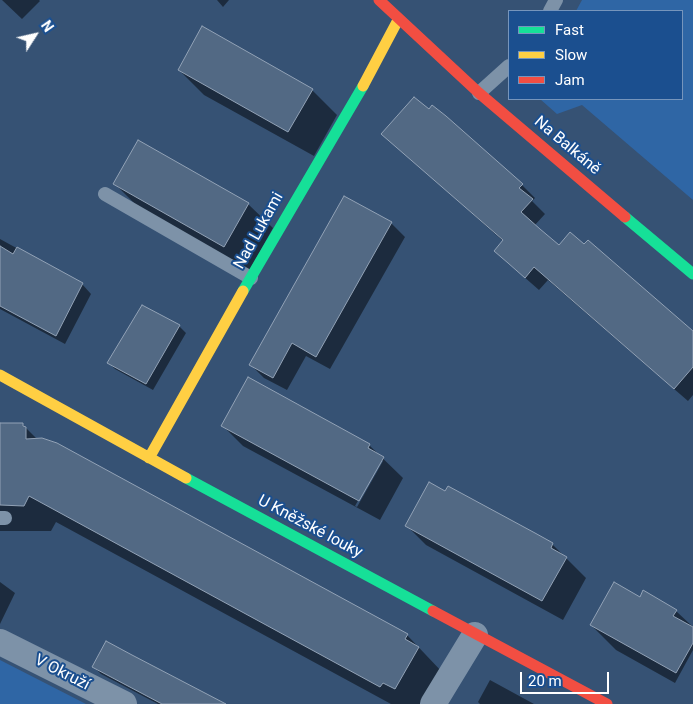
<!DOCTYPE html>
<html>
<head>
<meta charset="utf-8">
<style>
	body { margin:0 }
	#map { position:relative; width:693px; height:704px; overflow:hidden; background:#365274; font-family:Roboto,sans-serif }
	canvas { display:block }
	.legend { position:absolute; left:508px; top:10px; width:175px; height:90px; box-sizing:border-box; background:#1b4f8f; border:1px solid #7695bc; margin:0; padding:6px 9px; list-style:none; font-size:15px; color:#fff }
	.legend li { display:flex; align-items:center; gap:10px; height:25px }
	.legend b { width:25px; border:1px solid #7695bc }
	.north { position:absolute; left:10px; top:10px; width:50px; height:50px; -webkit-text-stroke:4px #1b4f8f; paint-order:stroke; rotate:55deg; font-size:14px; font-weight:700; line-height:20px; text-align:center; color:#fff }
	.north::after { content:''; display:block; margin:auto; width:18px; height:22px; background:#fff; clip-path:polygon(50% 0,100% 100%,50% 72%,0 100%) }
	.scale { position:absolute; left:520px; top:672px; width:89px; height:22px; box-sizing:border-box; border:2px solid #fff; border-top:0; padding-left:6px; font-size:15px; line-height:18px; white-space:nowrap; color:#fff; -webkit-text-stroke:4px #1b4f8f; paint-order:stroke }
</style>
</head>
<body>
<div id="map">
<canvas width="693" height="704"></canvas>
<ul class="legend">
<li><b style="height:6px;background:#16e098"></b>Fast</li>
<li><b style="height:6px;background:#ffcf43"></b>Slow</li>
<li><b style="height:6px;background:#f24e42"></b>Jam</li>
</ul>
<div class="north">N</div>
<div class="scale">20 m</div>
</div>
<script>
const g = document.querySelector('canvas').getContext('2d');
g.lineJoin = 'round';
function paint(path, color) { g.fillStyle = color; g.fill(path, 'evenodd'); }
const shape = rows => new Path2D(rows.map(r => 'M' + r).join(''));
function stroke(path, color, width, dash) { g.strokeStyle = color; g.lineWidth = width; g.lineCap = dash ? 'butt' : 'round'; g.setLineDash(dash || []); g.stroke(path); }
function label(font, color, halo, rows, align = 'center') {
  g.font = font + ' Roboto,sans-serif'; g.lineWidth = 4; g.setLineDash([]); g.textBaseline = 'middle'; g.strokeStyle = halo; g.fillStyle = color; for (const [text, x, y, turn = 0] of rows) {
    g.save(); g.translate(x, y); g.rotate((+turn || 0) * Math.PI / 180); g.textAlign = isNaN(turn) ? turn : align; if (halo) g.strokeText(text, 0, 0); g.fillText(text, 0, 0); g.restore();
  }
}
const green = shape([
	[582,0,693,0,693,200,582,105,557,114,540,99,682,99,682,11,576,11],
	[0,660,86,704,0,704]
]);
const shadow = shape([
	[2,0,39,0,40,1,22,19],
	[217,0,229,0,223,7],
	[179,70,312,90,337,115,314,156,204,95],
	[383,134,522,185,535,198,532,201,545,214,534,226,559,247,693,333,693,395,688,401,548,280,539,290,523,276,495,251,503,241],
	[115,184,248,204,273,228,249,271,140,209],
	[345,197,391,223,405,237,330,369,306,356,287,390,264,378,251,365],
	[0,239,82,284,91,294,65,344,0,309],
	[179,326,186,333,153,390,115,369,108,362],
	[0,424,22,424,38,440,407,635,444,674,428,704,391,704,56,522,51,531,0,531],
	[223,426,369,445,403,478,380,520,243,446],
	[381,460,383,461,357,507,355,506],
	[406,525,552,544,586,578,563,620,426,545],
	[0,582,15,593,0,624],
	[640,598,676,611,693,627,693,650,675,683,616,650,591,625],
	[94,667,207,704,158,704,101,674],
	[490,680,534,704,480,704,478,702]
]);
const building = shape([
	[202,26,313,89,288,132,178,70,202,26],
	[414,97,429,109,432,105,446,116,523,184,519,188,533,199,521,212,540,229,559,245,570,232,584,244,588,240,693,331,693,367,674,389,534,267,525,278,508,263,494,251,503,240,381,134,414,97],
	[138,140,249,203,224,247,113,184,138,140],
	[344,196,392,222,316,357,292,343,273,378,249,365,344,196],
	[0,246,13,254,17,247,83,283,56,336,0,306,0,246],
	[142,305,180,325,146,384,107,363,142,305],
	[248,377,370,444,368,448,384,457,359,501,221,426,248,377],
	[0,423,23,423,23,426,26,427,26,439,42,438,57,443,408,634,405,639,419,647,395,689,383,683,380,687,29,496,24,506,0,505,0,423],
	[429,482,445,491,448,486,535,533,553,543,551,548,567,557,542,601,405,526,429,482],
	[614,582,640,597,643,590,677,610,673,616,693,627,693,643,676,673,590,625,614,582],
	[106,641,132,655,226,704,162,704,92,667,106,641]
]);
const lane = shape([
	[550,11,556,0],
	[479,93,509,66],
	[105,194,251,278],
	[0,518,5,518]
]);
const street = shape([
	[0,642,124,704],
	[433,704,475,635]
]);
const fast = shape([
	[625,217,693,274],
	[243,291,363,86],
	[186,478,433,611]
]);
const slow = shape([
	[363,86,398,20],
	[0,375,186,478],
	[149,458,243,291]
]);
const jam = shape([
	[379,0,479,93,625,217],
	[433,611,607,704]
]);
const streetNames = [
	["Na Balkáně",567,146,40],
	["Nad Lukami",259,231,-61],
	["U Kněžské louky",310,527,28],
	["V Okruží",62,673,27]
];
paint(green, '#2f66a5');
paint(shadow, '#0007');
paint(building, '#526984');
stroke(building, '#92a2b6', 1);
stroke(lane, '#7d92a8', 14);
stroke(street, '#7d92a8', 26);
stroke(fast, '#16e098', 11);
stroke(slow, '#ffcf43', 11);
stroke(jam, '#f24e42', 11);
label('16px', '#fff', '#1b4f8f', streetNames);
</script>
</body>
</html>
